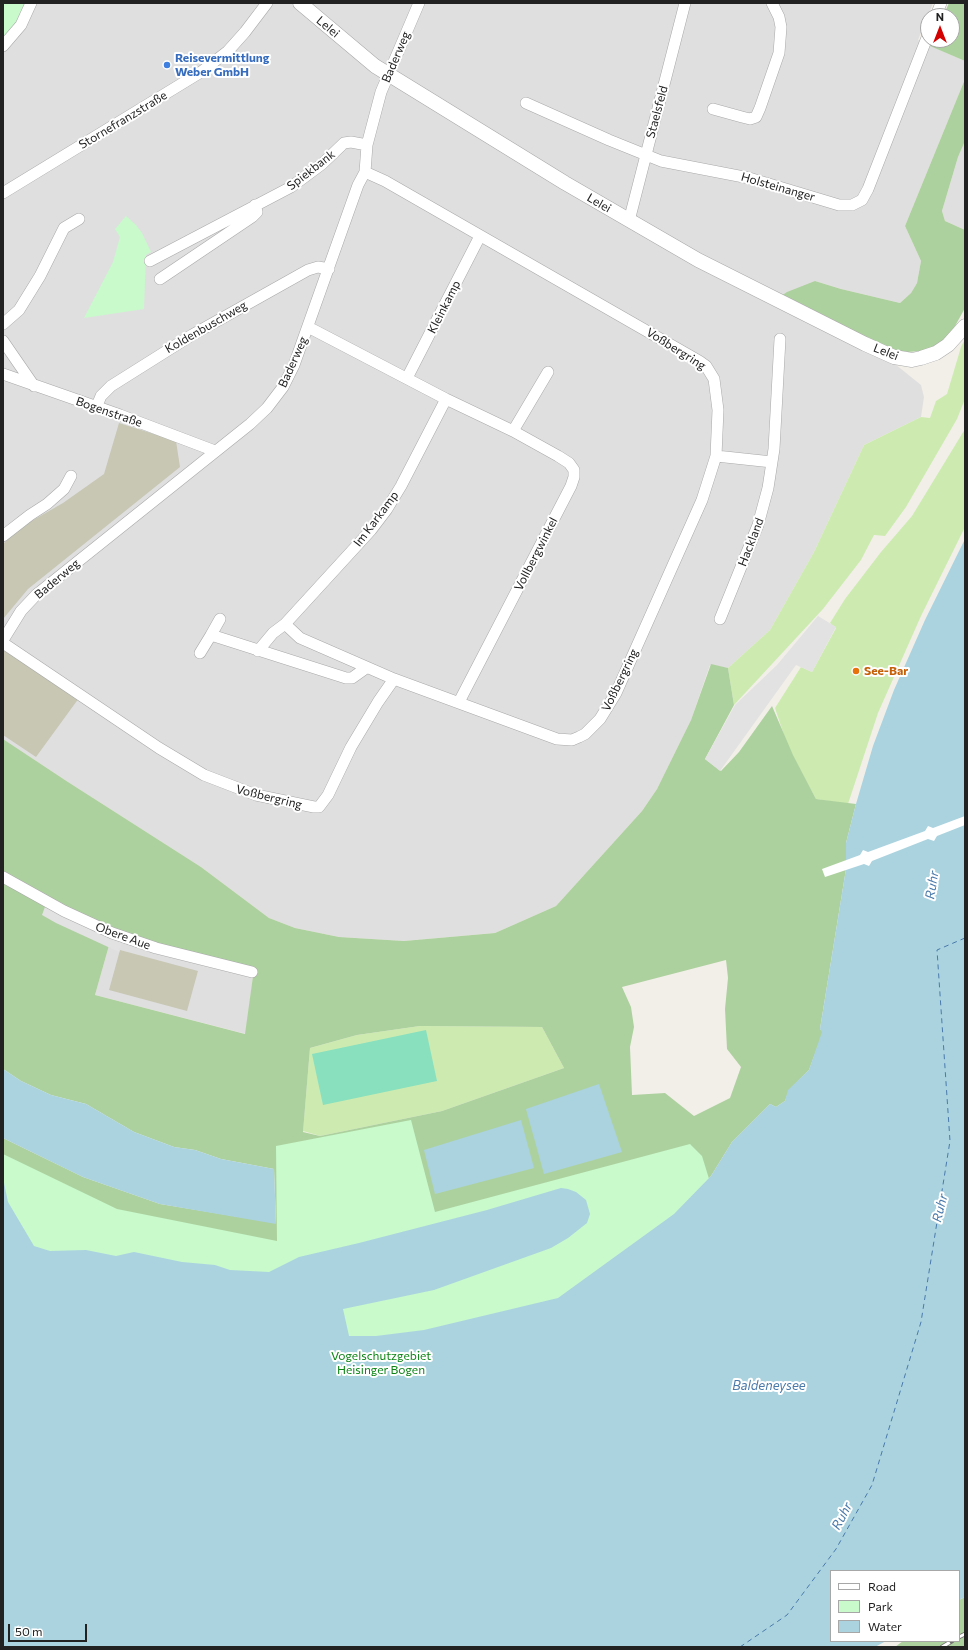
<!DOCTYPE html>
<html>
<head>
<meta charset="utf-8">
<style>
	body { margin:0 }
	#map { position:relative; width:968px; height:1650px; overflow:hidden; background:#f2efe9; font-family:Commissioner,sans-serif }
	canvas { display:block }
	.frame { position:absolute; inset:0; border:4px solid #222; pointer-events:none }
	.legend { position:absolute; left:830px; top:1570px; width:130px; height:72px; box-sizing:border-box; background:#fff; border:1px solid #a7a7a7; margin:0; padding:5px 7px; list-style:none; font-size:12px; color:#222 }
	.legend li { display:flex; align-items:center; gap:8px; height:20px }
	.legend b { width:20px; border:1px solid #a7a7a7 }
	.north { position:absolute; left:920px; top:8px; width:40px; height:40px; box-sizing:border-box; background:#fff; border:1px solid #a7a7a7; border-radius:50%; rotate:0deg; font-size:11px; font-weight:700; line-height:16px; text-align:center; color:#222 }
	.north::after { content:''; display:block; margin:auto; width:14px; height:18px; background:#d40000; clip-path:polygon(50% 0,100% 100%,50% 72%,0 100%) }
	.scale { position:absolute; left:8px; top:1624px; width:79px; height:18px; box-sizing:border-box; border:2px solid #222; border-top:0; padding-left:5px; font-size:12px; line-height:14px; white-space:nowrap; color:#222; -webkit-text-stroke:3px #fff; paint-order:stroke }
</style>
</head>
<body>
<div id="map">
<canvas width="968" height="1650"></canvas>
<div class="frame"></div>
<ul class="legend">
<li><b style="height:5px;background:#fff"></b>Road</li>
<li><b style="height:11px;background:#c8facc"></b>Park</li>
<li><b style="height:11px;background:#aad3df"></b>Water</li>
</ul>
<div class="north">N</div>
<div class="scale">50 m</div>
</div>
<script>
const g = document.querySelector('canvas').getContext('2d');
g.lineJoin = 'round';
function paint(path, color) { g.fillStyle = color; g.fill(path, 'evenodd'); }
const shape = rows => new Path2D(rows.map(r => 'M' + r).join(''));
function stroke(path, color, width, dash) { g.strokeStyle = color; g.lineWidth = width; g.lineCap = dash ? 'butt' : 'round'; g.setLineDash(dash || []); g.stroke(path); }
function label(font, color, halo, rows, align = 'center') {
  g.font = font + ' Commissioner,sans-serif'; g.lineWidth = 4; g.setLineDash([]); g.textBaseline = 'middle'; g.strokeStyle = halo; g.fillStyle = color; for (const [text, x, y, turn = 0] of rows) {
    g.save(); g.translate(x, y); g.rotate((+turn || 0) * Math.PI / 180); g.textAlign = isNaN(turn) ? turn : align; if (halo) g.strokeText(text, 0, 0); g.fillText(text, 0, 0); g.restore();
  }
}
const residential = shape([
	[3,3,933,3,918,40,965,61,965,79,905,226,921,261,917,283,911,293,900,303,841,289,815,281,885,356,921,385,924,397,921,417,864,445,814,552,770,630,728,668,710,665,691,720,657,789,642,811,556,906,495,933,404,941,339,937,295,928,269,918,201,867,68,782,3,739],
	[965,141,965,230,945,221,942,211,958,157],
	[112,935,253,976,246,1034,95,995]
]);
const construction = shape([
	[119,423,176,441,180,467,28,589,3,619,3,544,21,527,63,503,104,474],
	[3,650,79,698,36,757,3,735],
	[120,950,198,971,187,1011,109,990]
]);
const grass = shape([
	[965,339,965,399,957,419,906,507,885,536,874,535,861,560,823,609,734,705,728,668,770,630,814,552,864,445,921,417,930,418,936,401,947,394,961,347],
	[965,429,965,527,921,616,878,713,848,804,816,799,788,747,775,708,801,667,812,672,836,628,830,623,845,599,881,552,912,516],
	[420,1026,542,1027,564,1068,442,1111,320,1136,303,1131,310,1048,357,1035]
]);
const forest = shape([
	[949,3,965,3,965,61,930,46,932,40,952,40,952,16,943,16],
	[965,79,965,141,958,157,942,211,945,221,965,230,965,308,949,337,933,347,920,351,908,352,888,349,778,298,787,292,815,281,841,289,900,303,911,293,917,283,921,261,905,226],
	[711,664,728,668,734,705,705,759,721,771,739,752,772,706,793,755,816,799,856,804,846,843,846,869,820,1029,823,1032,809,1070,789,1090,785,1101,776,1107,770,1104,732,1142,711,1176,674,1214,269,1272,3,1178,3,1138,83,1177,160,1204,276,1223,274,1169,221,1159,195,1150,174,1147,134,1132,86,1104,51,1095,21,1081,3,1069,3,879,112,935,95,995,245,1034,253,976,113,932,3,875,3,739,68,782,201,867,269,918,295,928,339,937,404,941,495,933,556,906,642,811,657,789,691,720],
	[726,960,728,978,725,1009,727,1049,741,1067,730,1098,694,1116,665,1093,632,1095,630,1047,634,1027,631,1007,622,987],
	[420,1026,542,1027,564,1068,442,1111,320,1136,303,1132,310,1048,357,1035],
	[965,1597,965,1647,895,1647,903,1641,959,1641,959,1600]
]);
const park = shape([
	[3,3,29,3,3,46],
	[126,216,136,225,142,233,151,252,146,255,144,309,84,318,113,262,120,237,115,229],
	[411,1120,435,1212,690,1144,702,1156,714,1195,643,1363,3,1319,3,1154,117,1209,277,1241,276,1146]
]);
const pitch = shape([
	[426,1030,437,1081,323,1105,312,1054]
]);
const parking = shape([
	[818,616,836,627,812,672,796,665,720,771,705,759,735,705,777,665],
	[46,904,123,939,119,952,56,923,42,915]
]);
const water = shape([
	[965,539,965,1597,959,1600,959,1571,831,1571,831,1641,886,1641,875,1647,3,1647,3,1178,8,1202,34,1246,50,1251,86,1250,116,1256,134,1252,182,1262,215,1265,230,1270,269,1272,299,1257,359,1243,487,1210,561,1188,568,1189,576,1192,586,1200,590,1214,587,1223,568,1238,551,1248,434,1290,343,1309,349,1336,376,1336,424,1330,558,1298,674,1214,711,1176,732,1142,770,1104,776,1107,785,1101,788,1090,809,1070,822,1032,820,1029,846,869,846,843,856,804,873,746,894,690,925,620],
	[3,1069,21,1081,51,1095,86,1104,134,1132,174,1147,195,1150,221,1159,274,1169,276,1224,160,1204,83,1177,3,1138],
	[599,1084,622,1152,544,1174,526,1109],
	[521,1120,534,1168,435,1194,424,1150]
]);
const pier = shape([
	[965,816,965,825,937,836,934,841,928,839,872,861,869,866,864,864,825,877,822,869,860,855,863,850,868,852,925,831,928,826,933,828]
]);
const ferry = shape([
	[740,1647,787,1615,836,1549,872,1485,921,1322,950,1141,937,950,965,938]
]);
const minor = shape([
	[936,16,941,3],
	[3,46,21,25,31,3],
	[526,103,609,140,661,161,749,178,839,205,852,205,862,200,868,189,928,35],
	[713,109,742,117,750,119,756,117,760,108,779,53,781,27,779,17,772,3],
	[365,172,385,181,699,361,706,366,714,379,718,410,716,456,702,500,616,693,600,719,585,734,579,737,572,740,557,739,394,679,300,638,285,624,371,530,387,509,401,486,446,399],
	[3,193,201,72,228,51,245,32,267,3],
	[629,221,685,3],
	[150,261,291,187,322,164,344,143,351,142,367,145],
	[160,279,252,217,257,212,255,205],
	[3,324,19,310,40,276,64,228,79,219],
	[308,327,446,399,513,431,558,456,569,463,574,470,574,477,571,486,459,702],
	[3,341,34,386],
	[3,374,120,415,215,451],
	[407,378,480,236],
	[96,408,101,396,111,386,192,335,308,270,318,267,329,269],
	[513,431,548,372],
	[716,456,772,462],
	[3,536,30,515,47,504,64,489,71,476],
	[720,619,758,525,768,488,774,449,780,339],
	[211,635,220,619],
	[3,640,21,611,36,595,250,424,267,408,283,387,294,365,358,185,365,172,367,145,381,92,419,3],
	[3,643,159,748,204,775,256,795,314,807,319,807,328,795,351,747,378,702,394,679],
	[258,651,273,633,285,624],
	[200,653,211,635,346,678,352,678,366,668],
	[3,877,64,911,112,933,156,948,252,972]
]);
const tertiary = shape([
	[300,3,375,66,565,183,698,260,865,344,894,357,912,360,921,358,936,353,948,345,965,326]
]);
const rail = shape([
	[959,1637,965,1634],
	[942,1647,952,1641]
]);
const markers = [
	[167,65,4,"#3f7fe0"],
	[856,671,4,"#e8710a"]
];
const streetNames = [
	["Lelei",328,27,40],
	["Baderweg",396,57,-67],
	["Staelsfeld",657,112,-75],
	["Stornefranzstraße",123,120,-31],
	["Spiekbank",311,170,-38],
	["Holsteinanger",778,187,16],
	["Lelei",599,203,30],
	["Kleinkamp",444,307,-63],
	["Koldenbuschweg",206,327,-30],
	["Voßbergring",676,349,32],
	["Lelei",886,352,21],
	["Baderweg",293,362,-66],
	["Bogenstraße",109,412,19],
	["Im Karkamp",376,519,-53],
	["Hackland",751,542,-69],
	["Vollbergwinkel",536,554,-63],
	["Baderweg",57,579,-40],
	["Voßbergring",620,680,-64],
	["Voßbergring",269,797,14],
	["Obere Aue",123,936,20]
];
const shopNames = [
	["Reisevermittlung",175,58],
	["Weber GmbH",175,72]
];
const foodNames = [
	["See-Bar",864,671]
];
const parkNames = [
	["Vogelschutzgebiet",381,1356],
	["Heisinger Bogen",381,1370]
];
const waterNames = [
	["Ruhr",932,885,-81],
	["Ruhr",940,1208,-76],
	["Baldeneysee",769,1386],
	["Ruhr",842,1516,-62]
];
paint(residential, '#e0dfdf');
paint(construction, '#c7c7b4');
paint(grass, '#cdebb0');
paint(forest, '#add19e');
paint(park, '#c8facc');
paint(pitch, '#88e0be');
paint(parking, '#e2e2e2');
paint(water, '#aad3df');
paint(pier, '#fff');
stroke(ferry, '#4a7aab', 1, [5, 4]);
stroke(minor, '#a9a9a9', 12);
stroke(tertiary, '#a9a9a9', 15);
stroke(minor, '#fff', 11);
stroke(tertiary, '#fff', 14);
stroke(rail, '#707070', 4.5);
stroke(rail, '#fff', 3, [9]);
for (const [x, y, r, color] of markers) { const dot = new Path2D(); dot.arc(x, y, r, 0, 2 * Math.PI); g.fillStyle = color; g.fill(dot); stroke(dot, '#fff', 1.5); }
label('12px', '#222', '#fff', streetNames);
label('bold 12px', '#366cbe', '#fff', shopNames, 'left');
label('bold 12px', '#c56008', '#fff', foodNames, 'left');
label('12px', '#0c8416', '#fff', parkNames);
label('italic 13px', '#4a7aab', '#fff', waterNames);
</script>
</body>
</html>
